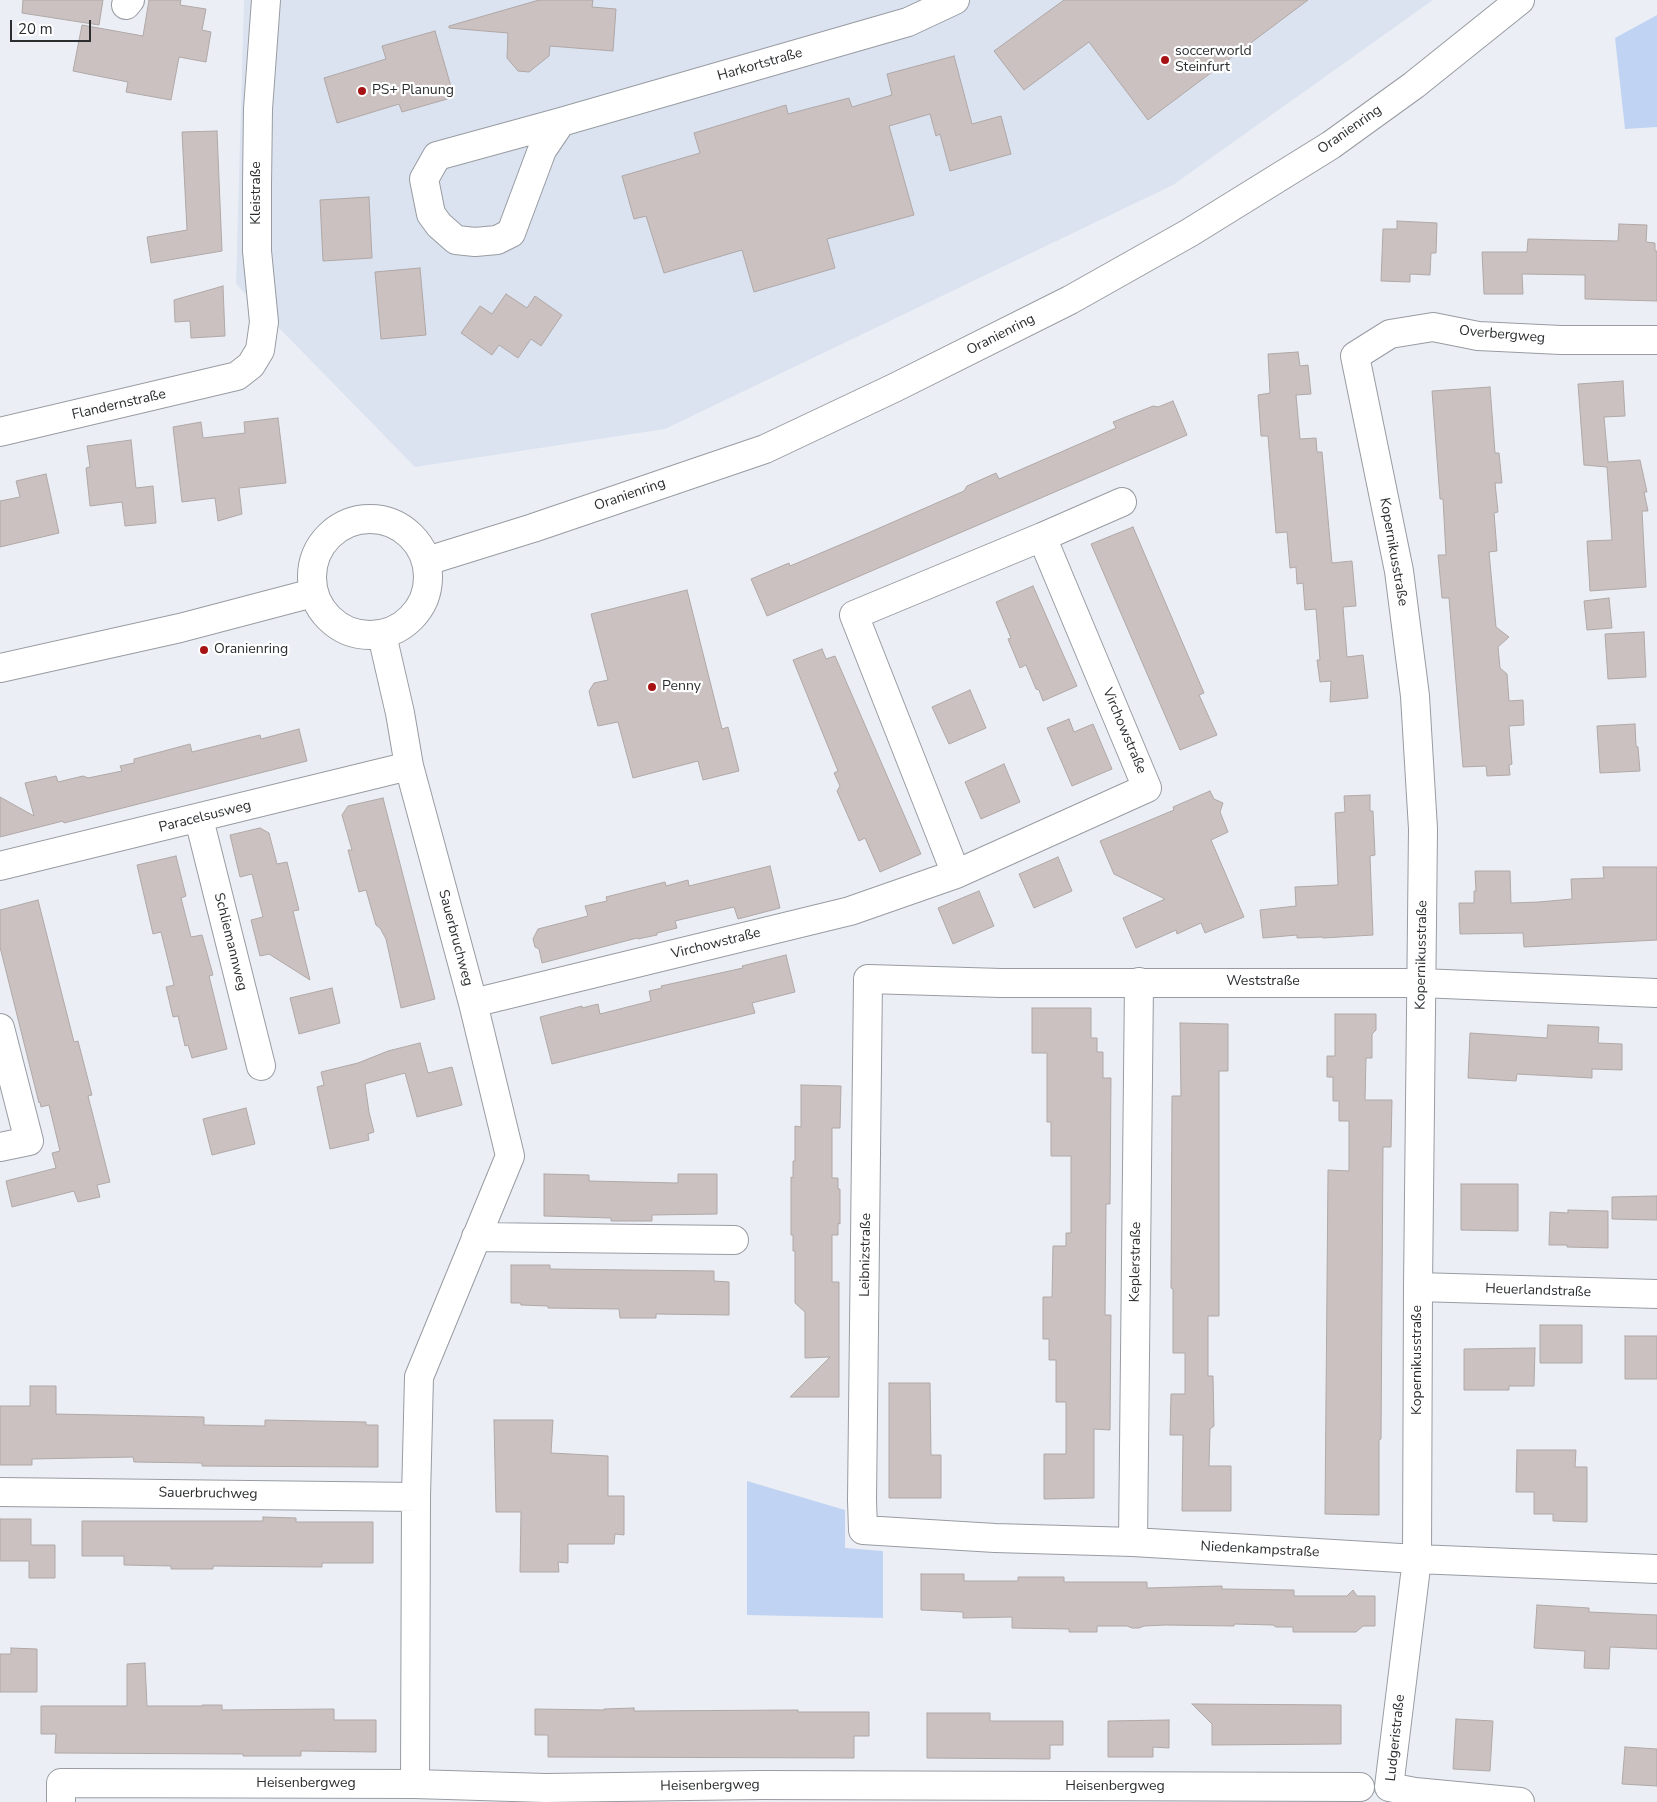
<!DOCTYPE html>
<html>
<head>
<meta charset="utf-8">
<style>
	body { margin:0 }
	#map { position:relative; width:1657px; height:1802px; overflow:hidden; background:#ebeff5; font-family:"Nunito Sans",sans-serif }
	canvas { display:block }
	.scale { position:absolute; left:10px; top:20px; width:81px; height:22px; box-sizing:border-box; border:2px solid #2b2d2f; border-top:0; padding-left:6px; font-size:15px; line-height:18px; white-space:nowrap; color:#2b2d2f; -webkit-text-stroke:4px #fff; paint-order:stroke }
</style>
</head>
<body>
<div id="map">
<canvas width="1657" height="1802"></canvas>
<div class="scale">20 m</div>
</div>
<script>
const g = document.querySelector('canvas').getContext('2d');
g.lineJoin = 'round';
function paint(path, color) { g.fillStyle = color; g.fill(path, 'evenodd'); }
const shape = rows => new Path2D(rows.map(r => 'M' + r).join(''));
function stroke(path, color, width, dash) { g.strokeStyle = color; g.lineWidth = width; g.lineCap = dash ? 'butt' : 'round'; g.setLineDash(dash || []); g.stroke(path); }
function label(font, color, halo, rows, align = 'center') {
  g.font = font + ' "Nunito Sans",sans-serif'; g.lineWidth = 4.5; g.setLineDash([]); g.textBaseline = 'middle'; g.strokeStyle = halo; g.fillStyle = color; for (const [text, x, y, turn = 0] of rows) {
    g.save(); g.translate(x, y); g.rotate((+turn || 0) * Math.PI / 180); g.textAlign = isNaN(turn) ? turn : align; if (halo) g.strokeText(text, 0, 0); g.fillText(text, 0, 0); g.restore();
  }
}
const built = shape([
	[244,0,1433,0,1173,185,665,429,415,467,236,284]
]);
const green = shape([
	[1657,15,1657,127,1625,129,1615,38],
	[747,1481,845,1510,845,1548,883,1551,883,1618,747,1615]
]);
const building = shape([
	[23,0,103,0,99,25,22,13,23,0],
	[149,0,181,0,180,5,206,9,202,30,211,32,206,62,179,57,171,100,126,92,128,82,73,71,82,25,143,36,149,0],
	[539,0,593,0,592,7,616,9,613,51,550,46,549,56,529,72,518,71,507,58,508,33,449,28,449,26,539,0],
	[1064,0,1308,0,1148,120,1089,42,1024,90,994,51,1064,0],
	[435,31,454,97,402,112,399,104,337,123,324,78,386,59,382,46,435,31],
	[954,56,972,124,1001,116,1011,154,950,171,940,134,936,136,930,114,889,126,914,215,827,239,835,268,754,292,742,250,664,273,646,216,634,219,622,176,700,153,694,133,786,105,788,114,849,98,852,107,892,95,887,74,954,56],
	[217,131,222,251,151,263,147,237,187,230,182,132,217,131],
	[369,197,372,258,323,261,320,200,369,197],
	[1397,221,1437,223,1436,253,1431,253,1430,275,1410,274,1410,282,1381,281,1383,229,1397,229,1397,221],
	[1619,224,1647,225,1646,242,1655,243,1655,251,1657,251,1657,301,1585,299,1585,275,1522,274,1523,294,1484,294,1482,252,1527,252,1528,239,1618,241,1619,224],
	[420,268,426,335,381,339,375,272,420,268],
	[223,286,225,336,191,338,190,321,175,322,174,300,223,286],
	[506,294,527,308,535,296,562,315,541,346,531,339,518,358,499,345,492,355,461,333,480,306,492,314,506,294],
	[1298,352,1300,366,1308,365,1311,394,1296,395,1300,439,1316,438,1317,452,1322,452,1332,563,1352,561,1356,606,1343,607,1347,657,1363,655,1368,698,1330,702,1331,681,1320,682,1317,660,1320,660,1316,609,1305,610,1303,583,1297,584,1296,567,1290,568,1287,532,1276,533,1268,436,1261,436,1258,395,1270,393,1268,354,1298,352],
	[1623,381,1625,416,1604,417,1608,462,1640,460,1647,492,1644,492,1648,511,1642,511,1646,587,1590,591,1587,541,1612,540,1607,467,1584,465,1578,384,1623,381],
	[1490,387,1495,453,1499,453,1502,483,1495,483,1498,512,1494,513,1497,551,1489,552,1496,627,1509,637,1498,647,1500,668,1507,674,1509,701,1523,700,1524,725,1509,726,1512,764,1509,765,1510,775,1487,776,1486,766,1463,767,1449,598,1442,598,1438,555,1446,555,1443,499,1440,499,1432,391,1490,387],
	[1173,401,1187,435,767,616,751,579,789,563,790,566,868,533,964,491,967,486,996,473,999,479,1116,428,1113,422,1153,406,1158,407,1173,401],
	[278,418,286,483,239,488,242,514,218,521,215,498,182,502,173,427,201,422,203,438,245,433,244,422,278,418],
	[131,440,136,488,153,486,156,523,125,526,122,502,90,506,86,468,90,467,87,446,131,440],
	[46,474,59,533,0,547,0,501,20,497,16,481,46,474],
	[1133,527,1204,693,1199,695,1217,735,1180,750,1091,544,1133,527],
	[1033,586,1077,686,1043,701,1039,690,1036,689,1026,665,1020,668,1008,639,1011,638,996,602,1033,586],
	[687,590,722,729,728,727,739,771,703,780,698,761,633,778,618,722,598,726,592,704,589,691,594,683,608,680,591,614,687,590],
	[1609,598,1612,628,1587,630,1584,601,1609,598],
	[1644,632,1646,677,1608,679,1605,634,1644,632],
	[822,649,826,659,835,656,921,854,880,872,865,838,859,841,837,791,840,786,834,773,838,771,793,660,822,649],
	[970,690,986,728,949,744,932,707,970,690],
	[1069,719,1074,732,1093,724,1112,769,1072,786,1047,728,1069,719],
	[1635,724,1636,746,1638,747,1640,771,1600,773,1597,726,1635,724],
	[299,729,307,761,64,823,63,821,0,837,0,797,34,816,25,783,56,776,58,782,83,776,88,778,122,771,120,766,134,763,134,759,190,744,192,752,260,735,261,739,299,729],
	[1004,764,1020,802,981,819,965,782,1004,764],
	[1210,791,1214,799,1223,803,1220,812,1228,832,1211,840,1244,917,1205,933,1201,923,1177,934,1176,930,1136,948,1123,918,1165,899,1114,874,1100,841,1174,810,1173,807,1210,791],
	[1370,795,1370,811,1373,811,1375,855,1370,856,1373,935,1323,938,1323,937,1297,938,1297,935,1263,938,1260,910,1296,906,1295,887,1338,885,1335,813,1345,812,1344,796,1370,795],
	[383,798,435,999,401,1008,386,939,380,928,376,925,366,890,359,892,348,850,352,850,342,815,348,806,383,798],
	[260,828,269,833,277,864,287,862,299,910,293,911,310,980,269,954,260,956,251,920,263,917,252,874,240,877,230,835,260,828],
	[176,856,186,896,181,898,191,937,202,935,213,975,209,976,227,1049,192,1058,188,1045,185,1046,178,1016,173,1017,166,987,174,985,161,932,153,934,137,865,176,856],
	[1058,857,1072,891,1034,908,1019,874,1058,857],
	[770,866,780,908,738,919,734,907,675,921,677,928,657,933,657,935,638,939,637,938,542,963,539,949,535,947,533,939,538,929,588,916,585,906,607,901,606,897,665,882,666,886,688,880,689,886,770,866],
	[1603,867,1657,867,1657,940,1524,947,1523,933,1460,934,1459,903,1474,903,1474,891,1476,891,1475,871,1510,871,1511,903,1539,902,1572,899,1571,879,1604,878,1603,867],
	[979,891,994,926,953,944,938,908,979,891],
	[38,900,74,1042,78,1041,92,1095,88,1096,110,1182,97,1185,100,1197,78,1202,74,1191,12,1207,6,1181,56,1168,52,1153,60,1151,49,1105,41,1107,40,1102,39,1103,0,947,0,910,38,900],
	[786,955,795,992,752,1003,755,1013,552,1064,540,1017,582,1006,582,1008,598,1004,600,1014,651,1001,649,991,662,988,661,986,743,968,742,966,786,955],
	[332,988,340,1023,299,1034,290,998,332,988],
	[1032,1008,1091,1008,1091,1038,1097,1038,1097,1052,1103,1052,1103,1078,1111,1078,1110,1204,1106,1204,1105,1315,1111,1315,1110,1430,1094,1429,1094,1498,1044,1499,1044,1454,1066,1454,1066,1402,1056,1402,1056,1360,1049,1360,1049,1339,1043,1339,1043,1297,1052,1297,1053,1246,1066,1246,1066,1233,1071,1233,1071,1156,1051,1156,1051,1122,1047,1122,1047,1053,1032,1053,1032,1008],
	[1335,1014,1376,1014,1376,1030,1372,1034,1372,1058,1366,1058,1365,1100,1392,1100,1391,1147,1383,1147,1381,1439,1379,1440,1379,1515,1325,1514,1328,1170,1349,1171,1349,1121,1339,1121,1339,1101,1333,1101,1333,1077,1327,1077,1327,1056,1335,1056,1335,1014],
	[1180,1023,1228,1024,1228,1071,1219,1071,1219,1316,1208,1316,1208,1376,1213,1376,1214,1426,1210,1429,1209,1466,1231,1466,1231,1511,1182,1511,1183,1435,1170,1435,1171,1394,1185,1394,1185,1353,1173,1353,1173,1289,1171,1288,1172,1096,1181,1096,1180,1023],
	[1548,1025,1599,1027,1598,1043,1622,1044,1622,1070,1592,1069,1592,1078,1517,1074,1516,1081,1468,1078,1470,1033,1547,1038,1548,1025],
	[420,1043,428,1073,452,1067,462,1105,417,1117,405,1073,365,1084,369,1112,374,1132,368,1134,369,1140,330,1149,317,1087,324,1085,321,1072,358,1063,388,1051,420,1043],
	[801,1085,841,1086,840,1128,832,1128,832,1178,838,1178,838,1189,840,1189,840,1224,838,1223,838,1235,832,1235,832,1282,839,1282,839,1397,790,1397,830,1357,805,1358,805,1312,795,1303,795,1251,793,1251,793,1235,791,1235,791,1177,793,1178,793,1161,795,1161,795,1126,801,1127,801,1085],
	[246,1108,255,1144,212,1155,203,1119,246,1108],
	[544,1174,589,1175,589,1181,678,1183,678,1174,717,1174,717,1214,652,1215,652,1221,611,1221,611,1218,544,1216,544,1174],
	[1461,1184,1518,1184,1518,1231,1461,1230,1461,1184],
	[1657,1196,1657,1220,1612,1219,1612,1197,1657,1196],
	[1568,1210,1608,1211,1608,1248,1567,1247,1567,1245,1549,1245,1550,1212,1568,1213,1568,1210],
	[511,1265,550,1265,550,1269,714,1271,714,1281,729,1282,729,1315,656,1314,656,1318,620,1318,619,1309,548,1308,548,1306,521,1305,520,1303,511,1303,511,1265],
	[1540,1325,1582,1325,1582,1363,1540,1363,1540,1325],
	[1625,1336,1657,1336,1657,1379,1625,1379,1625,1336],
	[1535,1348,1534,1386,1509,1386,1509,1390,1464,1390,1464,1349,1535,1348],
	[889,1383,930,1383,931,1455,941,1455,941,1498,889,1498,889,1383],
	[30,1386,56,1386,56,1414,204,1417,204,1425,265,1426,265,1420,366,1422,366,1425,378,1425,378,1467,202,1466,202,1463,134,1462,133,1457,32,1459,32,1465,0,1465,0,1406,30,1406,30,1386],
	[494,1420,553,1420,551,1453,608,1456,608,1496,624,1496,624,1535,615,1534,614,1544,568,1544,568,1563,558,1562,559,1572,520,1572,521,1512,496,1512,494,1420],
	[1517,1450,1576,1450,1575,1467,1587,1467,1587,1522,1553,1521,1553,1514,1534,1514,1534,1492,1516,1492,1517,1450],
	[263,1517,296,1518,296,1522,373,1522,373,1563,322,1563,322,1567,213,1566,213,1569,171,1569,171,1566,124,1565,124,1556,82,1556,82,1521,263,1521,263,1517],
	[0,1519,31,1519,31,1545,55,1545,55,1578,29,1578,29,1561,0,1561,0,1519],
	[921,1574,964,1574,964,1581,1018,1581,1018,1577,1064,1577,1064,1582,1147,1582,1147,1588,1222,1586,1222,1589,1294,1590,1294,1596,1347,1596,1353,1590,1357,1596,1375,1596,1375,1626,1363,1626,1356,1632,1293,1632,1293,1627,1276,1627,1273,1625,1234,1624,1234,1626,1165,1625,1144,1626,1139,1628,1132,1628,1127,1626,1097,1626,1097,1632,1069,1632,1069,1629,1012,1628,1012,1617,963,1618,963,1612,921,1610,921,1574],
	[1537,1605,1589,1608,1589,1612,1657,1615,1657,1649,1610,1647,1609,1669,1584,1668,1585,1651,1534,1648,1537,1605],
	[11,1648,37,1649,37,1692,0,1692,0,1654,11,1654,11,1648],
	[145,1663,147,1706,202,1706,202,1705,222,1705,222,1710,334,1709,334,1720,376,1720,376,1752,301,1751,301,1756,243,1756,243,1754,55,1753,56,1734,41,1734,41,1706,127,1706,127,1664,145,1663],
	[1192,1704,1341,1705,1341,1744,1212,1745,1212,1724,1192,1704],
	[634,1708,634,1711,798,1710,798,1712,869,1712,869,1736,854,1736,854,1758,548,1757,548,1735,535,1735,535,1709,604,1710,604,1709,634,1708],
	[927,1713,990,1713,990,1721,1063,1721,1063,1745,1050,1745,1050,1759,927,1758,927,1713],
	[1456,1719,1493,1721,1490,1771,1453,1769,1456,1719],
	[1169,1720,1169,1748,1153,1747,1153,1757,1108,1757,1108,1721,1169,1720],
	[1625,1747,1657,1749,1657,1786,1622,1784,1625,1747]
]);
const street = shape([
	[126,5,130,0],
	[561,122,542,150,511,233,497,240,475,242,456,240,439,225,431,214,424,179,437,156,561,122,908,22,955,0],
	[0,432,237,376,251,365,260,350,264,322,257,251,257,185,258,109,266,0],
	[1042,537,1122,502],
	[382,635,400,713,409,766,473,1003,510,1156,419,1377,416,1497,415,1784],
	[199,819,261,1066],
	[0,866,409,766],
	[1657,993,1421,983,1001,983,868,979,862,1500,863,1530,995,1538,1133,1542,1417,1559,1657,1569],
	[473,1003,850,911,956,874,1147,788,1042,537,854,615,956,874],
	[0,1028,29,1141,0,1147],
	[476,1237,734,1240],
	[1418,1287,1657,1294],
	[0,1492,416,1497],
	[1133,1542,1139,982],
	[61,1802,61,1783,415,1784,545,1788,761,1785,1360,1787],
	[1520,1802,1415,1792,1389,1787,1417,1559,1418,1287,1423,829,1415,696,1399,571,1355,356,1390,334,1433,327,1478,336,1561,340,1657,340]
]);
const secondary = shape([
	'312 577a58 58 0 1 1 116 0a58 58 0 1 1-116 0Z',
	[427,561,533,528,765,449,894,388,1070,300,1189,233,1331,145,1414,85,1520,0],
	[0,668,180,628,313,593]
]);
const markers = [
	[1165,60,5,"#a71314"],
	[362,91,5,"#a71314"],
	[204,650,5,"#a71314"],
	[652,687,5,"#a71314"]
];
const poiNames = [
	["soccerworld",1175,52],
	["Steinfurt",1175,68],
	["PS+ Planung",372,91],
	["Oranienring",214,650],
	["Penny",662,687]
];
const streetNames = [
	["Harkortstraße",760,65,-16],
	["Oranienring",1350,130,-35],
	["Kleistraße",257,193,-90],
	["Oranienring",1001,335,-27],
	["Overbergweg",1502,335,5],
	["Flandernstraße",119,405,-13],
	["Oranienring",630,495,-19],
	["Kopernikusstraße",1393,552,80],
	["Virchowstraße",1124,731,67],
	["Paracelsusweg",205,817,-14],
	["Sauerbruchweg",455,938,75],
	["Schliemannweg",230,942,76],
	["Virchowstraße",716,944,-14],
	["Kopernikusstraße",1422,955,-89],
	["Weststraße",1263,982],
	["Leibnizstraße",866,1255,-89],
	["Keplerstraße",1136,1262,-89],
	["Heuerlandstraße",1538,1291,2],
	["Kopernikusstraße",1418,1360,-90],
	["Sauerbruchweg",208,1494,1],
	["Niedenkampstraße",1260,1550,3],
	["Ludgeristraße",1396,1738,-84],
	["Heisenbergweg",306,1784],
	["Heisenbergweg",710,1786,-1],
	["Heisenbergweg",1115,1787]
];
paint(built, '#dbe3f0');
paint(green, '#c1d3f2');
paint(building, '#cac1c0');
stroke(building, '#b0a8a7', 1);
stroke(street, '#989ca2', 30);
stroke(secondary, '#989ca2', 30);
stroke(street, '#fff', 28);
stroke(secondary, '#fff', 28);
for (const [x, y, r, color] of markers) { const dot = new Path2D(); dot.arc(x, y, r, 0, 2 * Math.PI); g.fillStyle = color; g.fill(dot); stroke(dot, '#fff', 2); }
label('14px', '#2b2d2f', '#fff', poiNames, 'left');
label('14px', '#2b2d2f', '#fff', streetNames);
</script>
</body>
</html>
